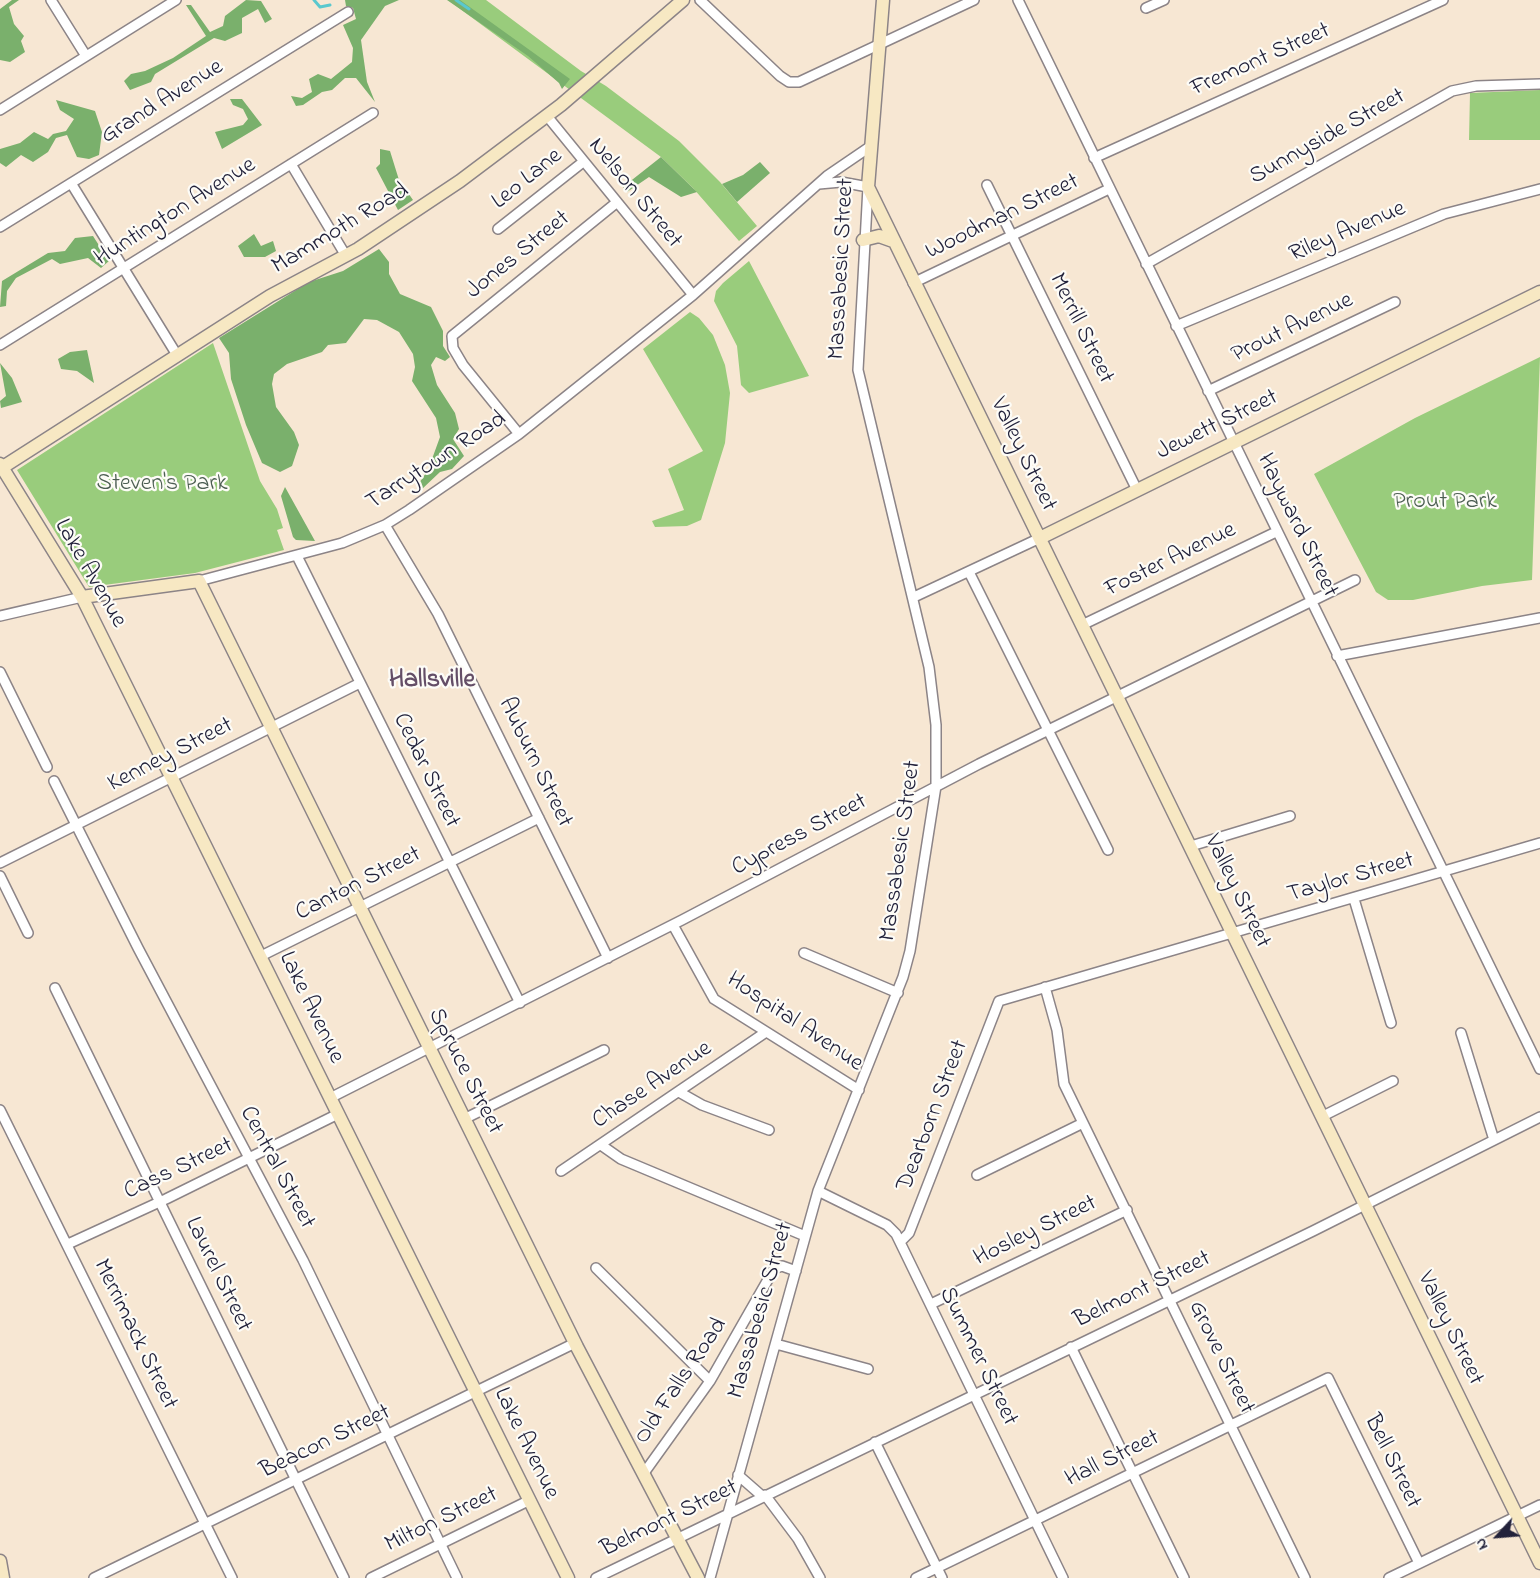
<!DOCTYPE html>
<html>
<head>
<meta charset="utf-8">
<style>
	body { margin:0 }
	#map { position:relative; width:1540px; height:1578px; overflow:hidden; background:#f7e7d3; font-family:"Indie Flower",sans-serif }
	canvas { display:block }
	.north { position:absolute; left:1468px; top:1506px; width:60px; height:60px; -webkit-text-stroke:4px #fdfcf7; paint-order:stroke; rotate:244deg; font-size:16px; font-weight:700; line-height:24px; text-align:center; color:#22223b }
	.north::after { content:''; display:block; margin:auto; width:21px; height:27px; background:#22223b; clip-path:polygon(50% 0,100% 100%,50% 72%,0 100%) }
</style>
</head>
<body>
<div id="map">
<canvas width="1540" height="1578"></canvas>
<div class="north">N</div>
</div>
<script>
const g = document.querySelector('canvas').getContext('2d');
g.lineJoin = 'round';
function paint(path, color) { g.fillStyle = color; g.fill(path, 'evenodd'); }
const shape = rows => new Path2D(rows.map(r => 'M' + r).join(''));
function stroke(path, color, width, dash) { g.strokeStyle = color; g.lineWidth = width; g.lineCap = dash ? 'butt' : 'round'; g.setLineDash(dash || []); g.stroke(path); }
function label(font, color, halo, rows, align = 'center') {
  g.font = font + ' "Indie Flower",sans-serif'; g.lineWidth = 4.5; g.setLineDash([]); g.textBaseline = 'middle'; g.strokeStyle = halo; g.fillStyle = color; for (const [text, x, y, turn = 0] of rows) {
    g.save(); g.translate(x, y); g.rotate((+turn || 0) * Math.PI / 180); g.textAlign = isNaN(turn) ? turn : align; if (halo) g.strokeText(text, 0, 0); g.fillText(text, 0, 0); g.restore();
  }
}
const green = shape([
	[448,0,486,0,581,71,606,86,679,141,720,182,757,226,739,241,693,188,661,157],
	[1540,90,1540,140,1469,140,1470,93],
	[749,261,809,376,749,393,741,385,737,346,714,301,716,291,723,283],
	[690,312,699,318,713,335,725,365,730,393,725,443,701,520,687,526,655,527,652,521,684,510,668,469,703,451,643,349],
	[213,343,260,481,277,509,283,528,277,530,284,550,195,573,89,587,17,470],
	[1540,357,1532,580,1482,586,1413,600,1388,600,1376,592,1314,474,1415,418]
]);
const forest = shape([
	[12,0,19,0,9,7,14,24,24,36,21,41,25,52,10,62,0,60,0,9],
	[246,0,261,1,272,19,265,23,258,9,242,18,242,33,225,41,214,38,155,74,151,82,130,90,124,81,131,74,145,71,173,58,206,36,186,5,191,5,210,32,223,26,225,16],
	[345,0,399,0,385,6,361,40,367,82,375,102,356,78,345,78,332,90,322,92,303,105,296,106,291,96,302,98,312,92,309,79,318,74,331,79,352,62,353,48,343,25,356,19,353,8,346,6],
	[447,0,460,0,570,79,562,89,559,83,528,56],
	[230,99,242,99,262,125,222,149,215,132,243,125,248,119,243,109,233,105],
	[56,100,95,111,102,132,99,155,89,159,77,157,67,135,56,138,48,152,33,162,21,155,6,167,0,163,0,149,20,143,34,132,48,139,53,134,66,131,74,119,60,110],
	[380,149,390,151,399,180,413,200,398,210,376,168,380,164],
	[661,157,697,192,681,197,649,177,627,192,623,187],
	[760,162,770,173,737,202,722,184,743,175],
	[254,234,261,246,273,241,276,251,265,257,244,257,238,246],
	[93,236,109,261,101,268,88,258,60,264,52,259,16,278,7,291,6,306,0,307,2,281,48,253,65,251,75,238],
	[379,249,389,262,389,274,400,294,431,307,443,331,443,346,450,357,445,361,436,357,431,365,437,385,455,413,459,429,453,439,464,456,452,469,440,472,421,490,417,486,428,470,440,437,436,418,412,381,415,367,413,354,399,332,377,320,364,319,346,343,328,345,322,352,287,364,274,374,272,384,276,407,294,432,299,445,292,466,280,472,262,463,246,425,231,379,229,353,219,338,309,282,343,271],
	[87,350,94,383,77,371,61,369,58,359,70,352],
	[0,363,12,378,22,402,1,408,0,401,6,396],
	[285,487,315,541,296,540,293,537,281,496]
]);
const stream = shape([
	[314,0,320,7,330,5],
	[456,0,469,9]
]);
const street = shape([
	[51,0,86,56],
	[700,0,780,76,789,82,799,82,974,0],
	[1018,0,1540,1069],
	[1146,8,1164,0],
	[0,110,176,0],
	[547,116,693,295],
	[1094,158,1443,0],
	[291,164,346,256],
	[71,183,177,355],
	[987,185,1137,490],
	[0,227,348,12],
	[498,229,583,162],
	[1146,264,1452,91,1476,86,1540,84],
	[913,283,1109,189],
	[1176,326,1444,214,1540,189],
	[0,345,373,113],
	[1208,391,1395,302],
	[519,434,463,365,453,348,452,336,616,203],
	[385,525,438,614,608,958],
	[297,556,520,1003],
	[969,572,1108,850],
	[199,581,342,543,385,525,409,510,519,434,693,295,827,176,871,146],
	[914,597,1040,538],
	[0,616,82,597],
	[1082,625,1276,532],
	[1337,656,1540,618],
	[0,672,47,767],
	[54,781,138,948,303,1260,457,1578],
	[1191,846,1290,816],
	[0,863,360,683],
	[0,876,28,933],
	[1354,899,1391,1023],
	[673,925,714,999,859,1090],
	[804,953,898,993],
	[261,956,539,818],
	[1045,987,1057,1030,1064,1084,1305,1578],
	[55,988,344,1578],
	[1461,1033,1494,1140],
	[679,1092,702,1105,769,1130],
	[330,1098,682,920,979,764,1355,580],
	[0,1110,232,1578],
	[1323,1116,1393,1081],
	[464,1119,604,1050],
	[601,1145,621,1159,805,1236],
	[561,1171,766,1032],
	[977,1175,1083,1123],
	[818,1191,887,1225,896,1234,1063,1578],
	[900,1242,909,1233,999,1001,1540,843],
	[68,1244,166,1199,338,1114],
	[596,1268,710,1381],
	[931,1304,1127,1210],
	[776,1344,868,1369],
	[1071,1347,1184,1578],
	[875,1442,942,1578],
	[644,1473,710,1381,774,1269,782,1266,796,1271],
	[738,1475,762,1496],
	[765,1495,798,1539,820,1578],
	[94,1578,575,1343],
	[371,1578,530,1500],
	[596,1578,1313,1231,1540,1117],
	[710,1578,818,1191,903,977,910,951,936,786,936,725,929,667,858,370,868,187,841,182,819,184],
	[916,1578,1328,1378,1419,1563],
	[1389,1578,1540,1505]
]);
const secondary = shape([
	[883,0,868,187,1540,1563],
	[863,240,879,236,893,241],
	[0,464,82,597,568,1578],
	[0,469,270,296,358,249,460,181,561,105,683,0],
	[1040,538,1540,292],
	[82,597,199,581,577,1347,698,1578],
	[0,1561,3,1578]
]);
const streetNames = [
	["Fremont Street",1261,61,-24],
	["Grand Avenue",163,103,-32],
	["Sunnyside Street",1328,138,-29],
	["Leo Lane",528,180,-39],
	["Nelson Street",634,194,51],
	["Huntington Avenue",176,213,-32],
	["Woodman Street",1003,218,-26],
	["Mammoth Road",341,230,-31],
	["Riley Avenue",1348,233,-23],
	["Jones Street",519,256,-39],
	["Massabesic Street",843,269,-87],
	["Merrill Street",1080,329,64],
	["Prout Avenue",1293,329,-26],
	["Jewett Street",1218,426,-26],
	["Valley Street",1022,455,64],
	["Tarrytown Road",437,462,-33],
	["Hayward Street",1296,526,64],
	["Foster Avenue",1171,561,-26],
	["Lake Avenue",89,574,60],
	["Kenney Street",171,756,-27],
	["Auburn Street",534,763,64],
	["Cedar Street",425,771,64],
	["Cypress Street",800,836,-28],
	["Massabesic Street",902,851,-82],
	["Taylor Street",1351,879,-16],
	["Canton Street",359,885,-27],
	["Valley Street",1236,892,64],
	["Lake Avenue",310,1008,64],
	["Hospital Avenue",794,1023,34],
	["Spruce Street",464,1072,63],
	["Chase Avenue",653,1086,-34],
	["Dearborn Street",934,1116,-69],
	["Central Street",276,1168,62],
	["Cass Street",179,1170,-25],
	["Hosley Street",1036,1232,-26],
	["Laurel Street",217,1275,64],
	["Belmont Street",1143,1291,-26],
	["Massabesic Street",762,1311,-74],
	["Valley Street",1449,1329,64],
	["Merrimack Street",134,1335,64],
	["Summer Street",977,1357,64],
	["Grove Street",1220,1358,64],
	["Old Falls Road",682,1382,-56],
	["Beacon Street",326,1443,-26],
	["Lake Avenue",525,1444,64],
	["Hall Street",1113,1460,-26],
	["Bell Street",1391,1462,64],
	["Belmont Street",670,1520,-26],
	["Milton Street",442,1521,-26]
];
const parkNames = [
	["Steven's Park",162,485],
	["Prout Park",1445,503]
];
const neighbourhoodNames = [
	["Hallsville",432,682]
];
paint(green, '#99cc7c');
paint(forest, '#7ab06c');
stroke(stream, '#5ac8ce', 3);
stroke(street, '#8c8487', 12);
stroke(secondary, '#8c8487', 15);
stroke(street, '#fff', 9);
stroke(secondary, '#f7e8c3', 12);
label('24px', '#22223b', '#fdfcf7', streetNames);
label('24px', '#4c5e52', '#fdfcf7', parkNames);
label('bold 26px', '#644e67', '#fdfcf7', neighbourhoodNames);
</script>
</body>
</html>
